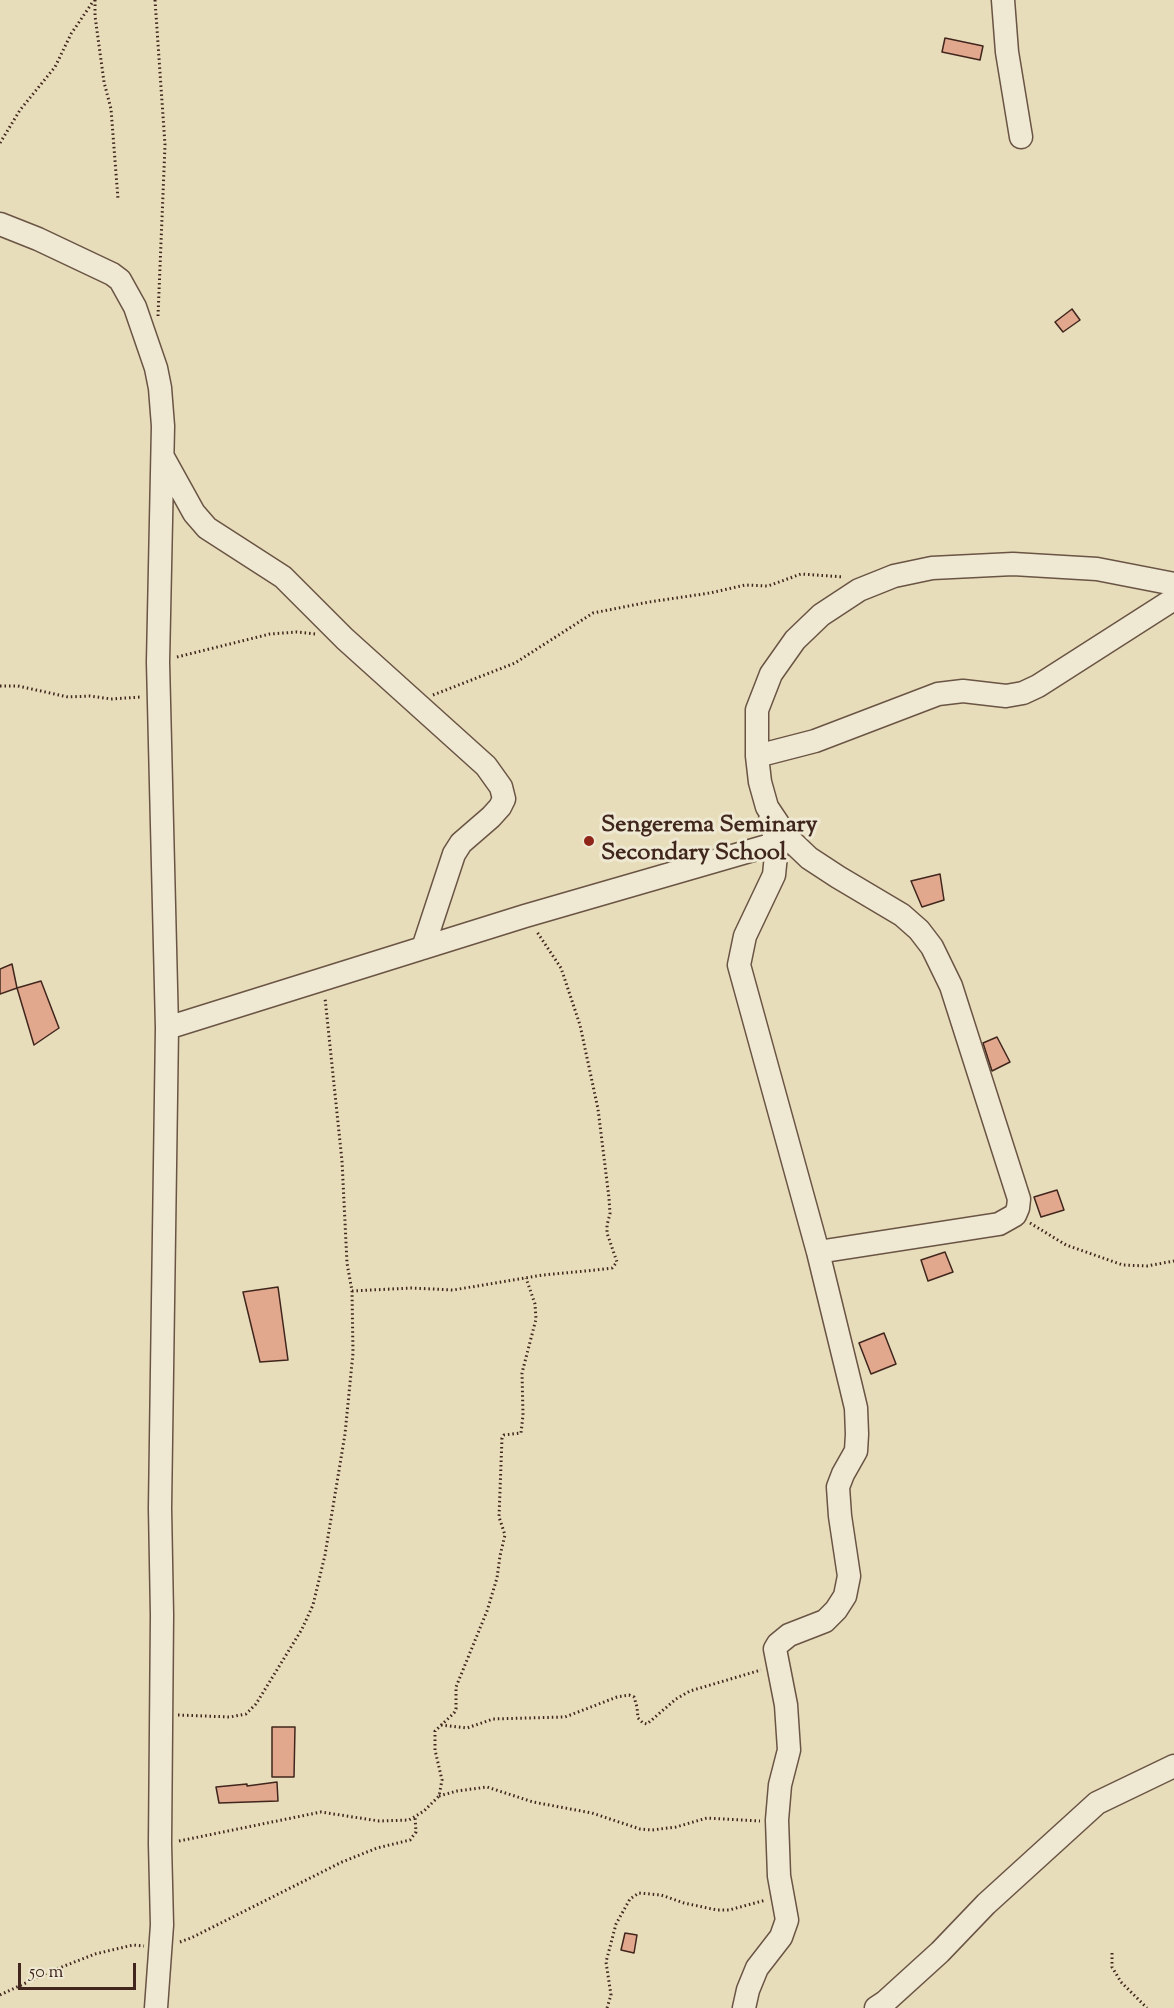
<!DOCTYPE html>
<html>
<head>
<meta charset="utf-8">
<style>
	body { margin:0 }
	#map { position:relative; width:1174px; height:2008px; overflow:hidden; background:#e7ddbb; font-family:"Sorts Mill Goudy",serif }
	canvas { display:block }
	.scale { position:absolute; left:18px; top:1963px; width:118px; height:27px; box-sizing:border-box; border:3px solid #40261d; border-top:0; padding-left:8px; font-size:18px; line-height:21px; white-space:nowrap; color:#40261d; -webkit-text-stroke:4px #efe9d3; paint-order:stroke }
</style>
</head>
<body>
<div id="map">
<canvas width="1174" height="2008"></canvas>
<div class="scale">50 m</div>
</div>
<script>
const g = document.querySelector('canvas').getContext('2d');
g.lineJoin = 'round';
function paint(path, color) { g.fillStyle = color; g.fill(path, 'evenodd'); }
const shape = rows => new Path2D(rows.map(r => 'M' + r).join(''));
function stroke(path, color, width, dash) { g.strokeStyle = color; g.lineWidth = width; g.lineCap = dash ? 'butt' : 'round'; g.setLineDash(dash || []); g.stroke(path); }
function label(font, color, halo, rows, align = 'center') {
  g.font = font + ' "Sorts Mill Goudy",serif'; g.lineWidth = 6; g.setLineDash([]); g.textBaseline = 'middle'; g.strokeStyle = halo; g.fillStyle = color; for (const [text, x, y, turn = 0] of rows) {
    g.save(); g.translate(x, y); g.rotate((+turn || 0) * Math.PI / 180); g.textAlign = isNaN(turn) ? turn : align; if (halo) g.strokeText(text, 0, 0); g.fillText(text, 0, 0); g.restore();
  }
}
const building = shape([
	[945,38,983,46,980,60,942,52,945,38],
	[1072,309,1080,320,1063,332,1055,322,1072,309],
	[940,874,944,900,922,907,911,881,940,874],
	[12,964,17,988,0,994,0,969,12,964],
	[41,981,59,1028,34,1045,17,988,41,981],
	[997,1037,1010,1062,992,1071,983,1043,997,1037],
	[1057,1190,1064,1210,1041,1217,1034,1197,1057,1190],
	[945,1252,953,1272,928,1281,921,1260,945,1252],
	[278,1287,288,1360,260,1362,243,1292,278,1287],
	[884,1333,896,1364,871,1374,859,1343,884,1333],
	[272,1727,295,1727,294,1777,272,1777,272,1727],
	[277,1782,278,1801,219,1803,216,1787,247,1784,247,1786,277,1782],
	[625,1933,637,1935,634,1953,621,1950,625,1933]
]);
const path = shape([
	[95,0,95,16,104,82,111,109,118,199],
	[155,0,165,145,158,316],
	[0,143,20,110,55,67,71,34,94,0],
	[177,657,270,634,297,632,315,634],
	[0,686,18,686,68,697,90,696,111,699,141,697],
	[433,695,515,663,593,613,649,602,710,593,745,585,768,586,801,574,844,577],
	[1030,1223,1066,1245,1123,1265,1147,1266,1174,1261],
	[352,1291,411,1288,453,1290,543,1275,596,1270,612,1268,617,1262,607,1233,607,1225,610,1214,609,1198,598,1109,580,1025,561,968,537,932],
	[178,1715,230,1717,246,1714,256,1704,302,1629,313,1605,325,1555,345,1434,353,1353,352,1291,347,1263,342,1161,325,998],
	[441,1725,467,1728,493,1719,565,1717,617,1697,629,1695,634,1697,637,1707,638,1718,643,1723,647,1724,676,1699,690,1691,761,1670],
	[439,1796,457,1791,487,1787,533,1802,592,1813,640,1829,652,1830,676,1827,707,1818,760,1821],
	[179,1841,321,1812,379,1821,409,1820,424,1811,439,1796,442,1780,435,1750,435,1731,454,1713,456,1709,456,1687,487,1611,497,1578,500,1556,505,1535,499,1517,502,1438,504,1435,521,1433,523,1415,522,1373,536,1319,535,1304,526,1278],
	[180,1942,191,1938,342,1862,377,1848,410,1840,416,1832,415,1817],
	[1112,1953,1112,1967,1121,1982,1147,2008],
	[0,1995,49,1972,95,1954,133,1945,144,1946],
	[607,2008,611,1995,606,1962,616,1924,630,1899,639,1893,661,1895,684,1903,717,1910,729,1910,766,1900]
]);
const minor = shape([
	[1003,0,1007,52,1021,137],
	[0,224,38,239,112,274,120,280,135,307,156,368,160,388,163,426,158,662,167,1028,160,1508,162,1615,160,1844,162,1925,156,2008],
	[163,457,194,513,207,528,283,577,345,639,486,766,501,787,504,799,500,807,491,817,461,843,454,854,423,948],
	[757,756,815,741,938,694,963,691,1006,696,1023,693,1038,686,1174,599],
	[167,1028,525,916,767,846,777,845],
	[818,1252,999,1224,1015,1215,1018,1208,1019,1199,951,986,932,947,919,930,902,915,838,877,809,858,787,837,767,807,760,782,757,756,757,710,771,674,795,640,821,615,859,590,894,576,932,568,1013,564,1097,569,1174,584],
	[744,2008,748,1990,757,1968,781,1937,787,1920,779,1876,777,1820,780,1785,789,1750,786,1705,775,1649,778,1644,789,1635,825,1621,836,1610,845,1596,849,1576,840,1516,838,1487,843,1474,856,1451,857,1434,856,1408,851,1387,818,1252,739,965,745,936,774,875,777,845,770,820],
	[876,2008,885,2002,940,1952,986,1904,1097,1803,1174,1766]
]);
const markers = [
	[589,841,6,"#8f2418"]
];
const poiNames = [
	["Sengerema Seminary",601,827],
	["Secondary School",601,855]
];
paint(building, '#e2a88e');
stroke(building, '#40261d', 1.5);
stroke(minor, '#6a5444', 25);
stroke(path, '#40261d', 3, [1.5, 3]);
stroke(minor, '#efe9d3', 22);
for (const [x, y, r, color] of markers) { const dot = new Path2D(); dot.arc(x, y, r, 0, 2 * Math.PI); g.fillStyle = color; g.fill(dot); stroke(dot, '#efe9d3', 2); }
label('bold 24px', '#40261d', '#efe9d3', poiNames, 'left');
</script>
</body>
</html>
